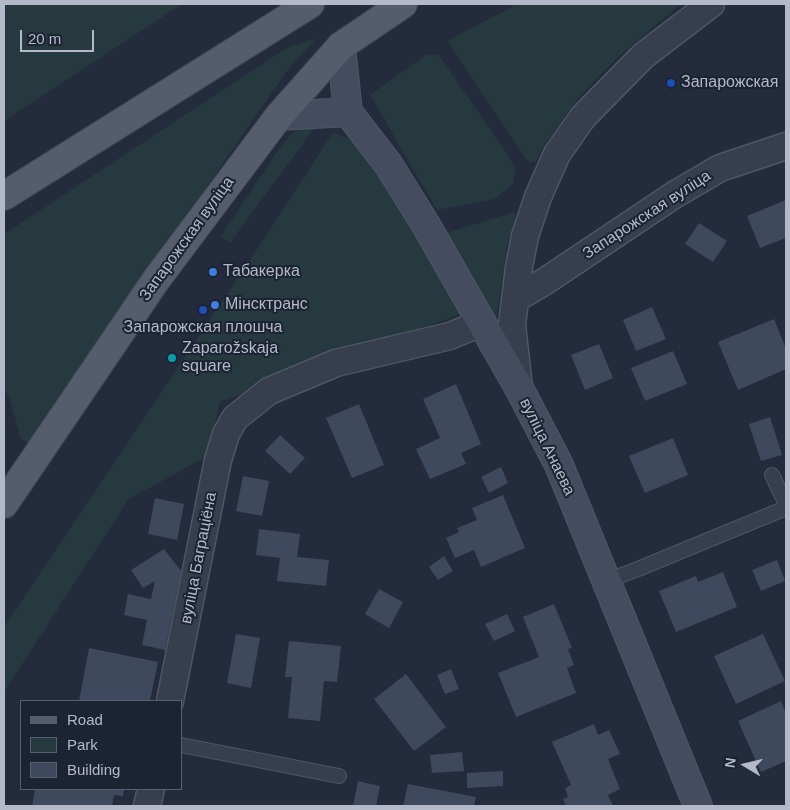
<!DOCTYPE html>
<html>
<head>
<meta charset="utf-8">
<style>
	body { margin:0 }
	#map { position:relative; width:790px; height:810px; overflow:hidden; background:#232b3d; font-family:Helvetica,sans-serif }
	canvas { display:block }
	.frame { position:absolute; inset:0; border:5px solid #b3b9c9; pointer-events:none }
	.legend { position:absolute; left:20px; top:700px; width:162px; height:90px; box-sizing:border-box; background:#1c2332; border:1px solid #585f6e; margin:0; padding:6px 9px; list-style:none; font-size:15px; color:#b3b9c9 }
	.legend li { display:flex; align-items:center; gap:10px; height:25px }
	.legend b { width:25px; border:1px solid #585f6e }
	.north { position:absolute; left:720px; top:740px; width:50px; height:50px; -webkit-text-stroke:4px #1c2332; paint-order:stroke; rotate:279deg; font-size:14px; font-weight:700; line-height:20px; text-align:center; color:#b3b9c9 }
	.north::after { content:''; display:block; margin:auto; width:18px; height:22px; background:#b3b9c9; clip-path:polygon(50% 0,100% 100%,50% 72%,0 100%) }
	.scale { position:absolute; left:20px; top:30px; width:74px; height:22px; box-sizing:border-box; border:2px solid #b3b9c9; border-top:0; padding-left:6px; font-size:15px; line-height:18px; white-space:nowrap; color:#b3b9c9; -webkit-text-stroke:4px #1c2332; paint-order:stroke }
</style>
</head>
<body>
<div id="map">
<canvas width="790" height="810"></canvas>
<div class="frame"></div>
<ul class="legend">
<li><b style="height:6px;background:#555d6d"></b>Road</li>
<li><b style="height:14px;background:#25393e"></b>Park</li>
<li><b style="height:14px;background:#3f495d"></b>Building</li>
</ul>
<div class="north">N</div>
<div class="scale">20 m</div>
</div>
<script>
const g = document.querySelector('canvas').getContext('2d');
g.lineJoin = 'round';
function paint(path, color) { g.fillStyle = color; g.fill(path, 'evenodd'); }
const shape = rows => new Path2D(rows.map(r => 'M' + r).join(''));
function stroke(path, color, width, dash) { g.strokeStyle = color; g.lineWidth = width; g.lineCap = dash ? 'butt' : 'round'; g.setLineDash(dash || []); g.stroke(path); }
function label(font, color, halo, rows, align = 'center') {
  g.font = font + ' Helvetica,sans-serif'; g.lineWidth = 4; g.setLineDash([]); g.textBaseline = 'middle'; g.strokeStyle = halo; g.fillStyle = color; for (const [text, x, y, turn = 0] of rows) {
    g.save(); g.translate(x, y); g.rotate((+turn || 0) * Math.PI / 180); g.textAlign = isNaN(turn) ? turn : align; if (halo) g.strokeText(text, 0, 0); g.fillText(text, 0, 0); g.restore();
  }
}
const green = shape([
	[4,4,182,4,4,121],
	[517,4,681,4,618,57,579,97,546,143,536,161,530,162,526,159,447,41],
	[317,38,286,72,30,444,21,439,10,400,4,388,4,234,288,47],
	[438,54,504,149,516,169,513,184,495,199,437,210,370,95,426,55],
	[298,127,315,127,230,243,221,236,280,147],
	[333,132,349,139,362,151,444,280,461,314,220,402,208,456,129,499,4,692,4,627,256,251],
	[515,212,515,220,507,246,496,322,446,233]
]);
const building = shape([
	[786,200,786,238,760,248,747,216],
	[699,223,727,241,713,262,685,244],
	[214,300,219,304,216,309,210,305],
	[652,307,666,339,636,351,623,320],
	[774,319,786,349,786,369,738,390,718,342],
	[599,344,613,378,585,390,571,355],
	[673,351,687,384,645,401,631,368],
	[456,384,481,444,461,453,466,464,430,479,416,449,440,438,423,399],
	[359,404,384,465,352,478,326,418],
	[770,417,782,455,761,461,749,424],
	[280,435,305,458,290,474,265,451],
	[673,438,688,475,645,493,629,456],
	[501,467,508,483,489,493,481,477],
	[243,476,269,481,262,516,236,511],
	[503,495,525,548,481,567,474,550,455,558,446,538,459,532,457,528,477,520,472,508],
	[155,498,184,504,177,540,148,534],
	[259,529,300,534,297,557,329,560,326,586,277,581,280,558,256,555],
	[164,549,181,571,165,650,142,645,147,620,124,615,128,594,151,599,155,581,143,588,131,570],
	[444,556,453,571,438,580,429,567],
	[777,560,785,581,761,591,752,570],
	[723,572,737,607,676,632,659,591,696,576,698,582],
	[379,589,403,602,389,628,365,614],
	[554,604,572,648,568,649,574,665,567,668,576,693,516,717,498,673,539,657,523,617],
	[507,614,515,631,494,641,485,624],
	[236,634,260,638,251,688,227,683],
	[763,634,785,681,736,704,714,656],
	[289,641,341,646,337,682,324,681,320,721,288,718,292,677,285,677],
	[89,648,158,662,150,701,79,701],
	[451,669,459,689,445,694,437,675],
	[406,674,446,727,414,751,374,699],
	[781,701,786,714,786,761,761,772,738,721],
	[594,724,598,735,609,730,620,754,608,759,620,789,608,795,613,806,566,806,563,799,568,797,565,788,571,785,552,742],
	[462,752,464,771,432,773,430,755],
	[503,771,503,786,467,788,467,773],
	[358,781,380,786,376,806,353,806],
	[408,784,476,797,474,806,403,806],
	[35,789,124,789,123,796,114,795,112,806,32,806]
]);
const lane = shape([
	[772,475,786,504],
	[606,581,638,569,786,508],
	[181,745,339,776]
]);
const street = shape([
	[515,299,544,282,674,195,720,168,786,146],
	[519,388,512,325,519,267,525,236,538,197,557,154,583,117,643,56,711,4],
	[170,701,218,460,226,434,235,418,269,391,336,363,450,336,469,328,482,325],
	[147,806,151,789]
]);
const secondary = shape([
	[341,46,348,112,388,164,426,225,519,388,559,465,698,806],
	[279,116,348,112]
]);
const primary = shape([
	[4,196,310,4],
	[4,504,156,280,279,116,341,46,403,4]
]);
const markers = [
	[671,83,5,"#1a4fb4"],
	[213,272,5,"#3f7fe0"],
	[215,305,5,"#3f7fe0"],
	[203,310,5,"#1a4fb4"],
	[172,358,5,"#0f9aa8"]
];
const poiNames = [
	["Запарожская",681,83],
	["Табакерка",223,272],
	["Мінсктранс",225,305],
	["Запарожская плошча",203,328,"center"],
	["Zaparožskaja",182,349],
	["square",182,367]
];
const streetNames = [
	["Запарожская вуліца",647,215,-33],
	["Запарожская вуліца",187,239,-54],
	["вуліца Анаева",547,447,64],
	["вуліца Баграціёна",199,558,-79]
];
paint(green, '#25393e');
paint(building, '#3f495d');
stroke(lane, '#4f5665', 16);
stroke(street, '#4f5665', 29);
stroke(secondary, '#4f5665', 30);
stroke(primary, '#404756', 30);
stroke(lane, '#373e4d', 14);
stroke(street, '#373e4d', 26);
stroke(secondary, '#454c60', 28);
stroke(primary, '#555d6d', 28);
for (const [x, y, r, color] of markers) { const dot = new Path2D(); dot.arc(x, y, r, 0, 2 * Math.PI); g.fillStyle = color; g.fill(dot); stroke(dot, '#1c2332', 2); }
label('16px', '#b3b9c9', '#1c2332', poiNames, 'left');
label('16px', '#b3b9c9', '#1c2332', streetNames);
</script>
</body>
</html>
